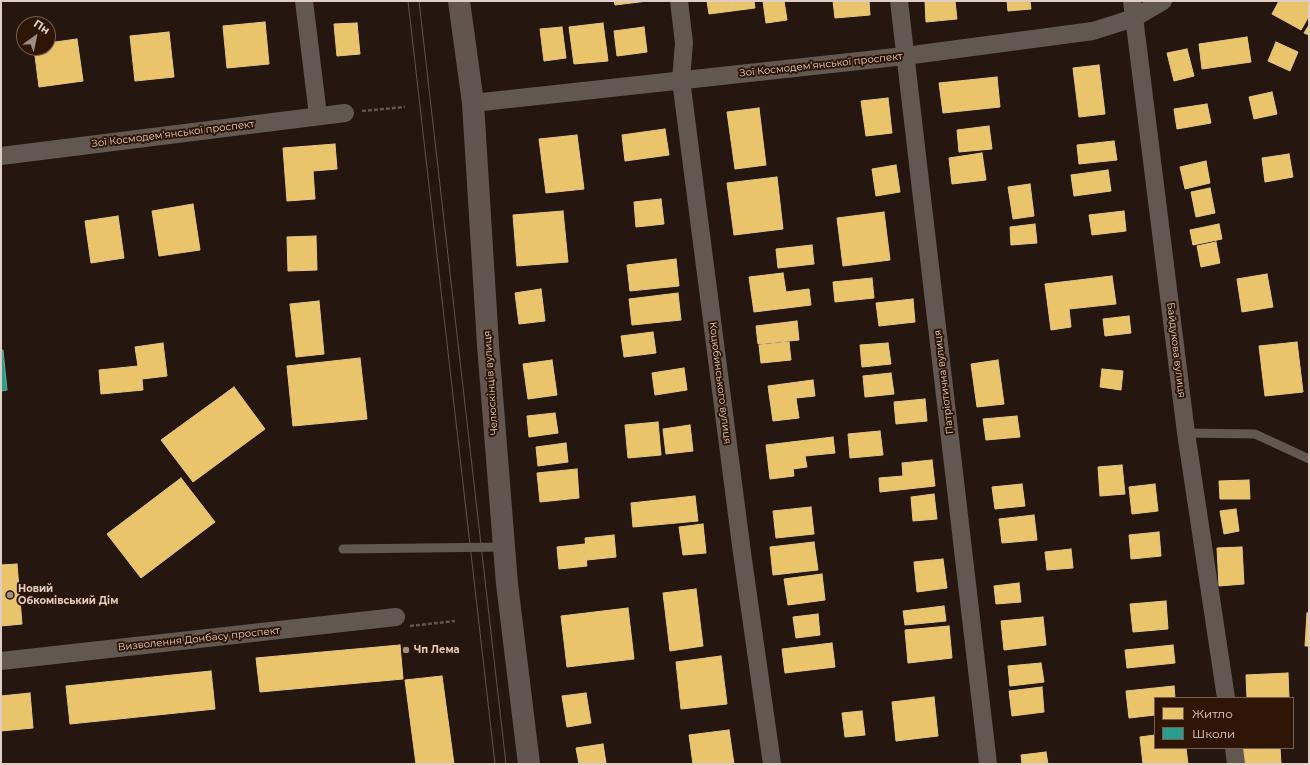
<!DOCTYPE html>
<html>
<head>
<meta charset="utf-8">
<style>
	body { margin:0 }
	#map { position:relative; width:1310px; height:765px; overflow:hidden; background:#25170f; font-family:Montserrat,sans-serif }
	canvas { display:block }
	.frame { position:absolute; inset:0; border:2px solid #e0cec5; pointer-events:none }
	.legend { position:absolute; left:1154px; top:697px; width:140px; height:52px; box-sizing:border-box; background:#2e1506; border:1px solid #755f52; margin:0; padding:5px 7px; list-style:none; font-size:12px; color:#e0cec5 }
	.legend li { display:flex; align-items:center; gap:8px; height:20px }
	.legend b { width:20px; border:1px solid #755f52 }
	.north { position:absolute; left:16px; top:16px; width:40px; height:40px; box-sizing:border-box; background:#2e1506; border:1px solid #755f52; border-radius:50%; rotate:33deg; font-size:11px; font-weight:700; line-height:16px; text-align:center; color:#e0cec5 }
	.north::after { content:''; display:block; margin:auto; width:14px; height:18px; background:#9f8e85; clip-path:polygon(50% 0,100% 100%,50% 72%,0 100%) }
</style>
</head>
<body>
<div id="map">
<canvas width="1310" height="765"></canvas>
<div class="frame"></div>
<ul class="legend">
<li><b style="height:11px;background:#e9c46a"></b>Житло</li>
<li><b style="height:11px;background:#2a9d8f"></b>Школи</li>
</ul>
<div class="north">Пн</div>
</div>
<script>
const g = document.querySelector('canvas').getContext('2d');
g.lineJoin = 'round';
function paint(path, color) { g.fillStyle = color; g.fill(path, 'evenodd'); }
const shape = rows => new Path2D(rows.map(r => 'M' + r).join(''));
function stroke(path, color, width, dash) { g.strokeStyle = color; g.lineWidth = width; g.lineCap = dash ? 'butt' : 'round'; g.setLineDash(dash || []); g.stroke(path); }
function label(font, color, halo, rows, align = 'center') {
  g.font = font + ' Montserrat,sans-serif'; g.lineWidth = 4; g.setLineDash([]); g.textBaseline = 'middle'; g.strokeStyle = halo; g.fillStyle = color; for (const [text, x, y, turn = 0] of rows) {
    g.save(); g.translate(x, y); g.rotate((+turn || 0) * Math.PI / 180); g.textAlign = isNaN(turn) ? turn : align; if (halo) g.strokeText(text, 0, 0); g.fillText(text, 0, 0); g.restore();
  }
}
const homes = shape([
	[614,1,647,1,615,5,614,1],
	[707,1,730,1,732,11,709,14,707,1],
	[730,1,754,1,755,8,732,11,730,1],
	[763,1,784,1,787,20,766,23,763,1],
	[833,1,869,1,870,15,835,18,833,1],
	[925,1,955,1,957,19,926,22,925,1],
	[1007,1,1030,1,1031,9,1008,11,1007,1],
	[1279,1,1309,1,1309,16,1301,30,1272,14,1279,1],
	[265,22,269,64,227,68,223,26,265,22],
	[357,23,360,54,337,56,334,24,357,23],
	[603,23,608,61,574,64,569,27,603,23],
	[1309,25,1309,35,1304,33,1309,25],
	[562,27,566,58,544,61,540,29,562,27],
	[644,27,647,52,617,56,614,31,644,27],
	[169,32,174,77,135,81,130,36,169,32],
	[1247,37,1251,62,1202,69,1199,44,1247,37],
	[77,39,83,81,39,87,34,48,48,48,48,43,77,39],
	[1276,42,1298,52,1290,71,1268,61,1276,42],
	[1187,49,1194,76,1174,81,1167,53,1187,49],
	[1099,65,1105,114,1079,117,1073,68,1099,65],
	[997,77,1000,107,943,113,939,83,997,77],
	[1272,92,1277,114,1254,119,1249,97,1272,92],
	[888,98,892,133,866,136,861,101,888,98],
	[1207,104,1211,123,1177,129,1174,109,1207,104],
	[759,108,766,165,735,169,727,112,759,108],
	[989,126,992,149,959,152,957,130,989,126],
	[665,129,669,155,625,161,622,135,665,129],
	[577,135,584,189,546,193,539,139,577,135],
	[1114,141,1117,160,1079,164,1077,145,1114,141],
	[335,144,337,169,313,171,315,199,287,201,283,148,335,144],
	[982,153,986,180,952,184,949,158,982,153],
	[1289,154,1293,177,1265,182,1262,158,1289,154],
	[1206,161,1210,183,1185,189,1180,167,1206,161],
	[896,165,900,192,876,196,872,169,896,165],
	[1108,170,1111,191,1074,196,1071,175,1108,170],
	[777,177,783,229,734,235,727,183,777,177],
	[1030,184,1034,216,1013,219,1008,187,1030,184],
	[1210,188,1215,213,1196,217,1191,192,1210,188],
	[661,199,664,224,636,227,634,202,661,199],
	[193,204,200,250,159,256,152,211,193,204],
	[563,211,568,262,517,266,513,215,563,211],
	[1124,211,1126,231,1092,235,1089,215,1124,211],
	[884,212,890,260,843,266,837,218,884,212],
	[118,216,124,258,91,263,85,221,118,216],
	[1035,224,1037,243,1011,245,1010,227,1035,224],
	[1219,224,1222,239,1193,245,1190,230,1219,224],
	[316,236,317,270,288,271,287,237,316,236],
	[1216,242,1220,263,1201,267,1197,246,1216,242],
	[812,245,814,264,778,268,776,249,812,245],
	[676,259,679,286,630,291,627,265,676,259],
	[783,273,786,292,809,289,811,305,754,312,749,277,783,273],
	[1267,274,1273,307,1242,312,1237,279,1267,274],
	[1112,276,1116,304,1069,309,1071,327,1051,330,1045,284,1112,276],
	[872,278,874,298,835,302,833,282,872,278],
	[541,289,545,321,519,324,515,293,541,289],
	[678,293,681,320,632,325,629,299,678,293],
	[913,299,915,322,879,326,876,303,913,299],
	[319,301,324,354,296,357,290,304,319,301],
	[1129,316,1131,333,1105,336,1103,319,1129,316],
	[797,321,799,340,758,344,756,326,797,321],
	[653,332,656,353,624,357,621,336,653,332],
	[789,342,791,360,761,363,759,345,789,342],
	[1297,342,1303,392,1265,396,1259,346,1297,342],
	[163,343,167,376,142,379,143,390,101,394,99,370,138,366,135,347,163,343],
	[888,343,891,364,862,367,860,345,888,343],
	[360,358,367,419,293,426,287,366,360,358],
	[552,360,557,395,528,399,523,364,552,360],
	[998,360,1004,404,977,407,971,364,998,360],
	[684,368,687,390,655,395,652,373,684,368],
	[1102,369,1123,371,1121,390,1100,387,1102,369],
	[891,373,894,394,865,397,863,376,891,373],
	[813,380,815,396,796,398,799,418,773,421,768,386,813,380],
	[234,387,265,429,193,482,161,440,234,387],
	[925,399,927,421,896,424,894,402,925,399],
	[555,413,558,433,529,437,527,416,555,413],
	[1017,416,1020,437,986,440,983,419,1017,416],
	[658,422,661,455,628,458,625,425,658,422],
	[690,425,693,451,666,454,663,429,690,425],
	[880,431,883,455,850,458,848,434,880,431],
	[833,437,835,453,805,456,807,467,793,469,794,476,770,479,766,445,833,437],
	[566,443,568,462,538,466,536,447,566,443],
	[932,460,935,486,880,492,879,478,903,476,902,463,932,460],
	[1122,465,1125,494,1100,496,1098,467,1122,465],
	[577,469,579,498,540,502,537,473,577,469],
	[181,478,215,522,141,578,107,534,181,478],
	[1249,480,1250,499,1220,499,1219,481,1249,480],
	[1022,484,1025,506,995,509,992,487,1022,484],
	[1155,484,1158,511,1132,514,1129,487,1155,484],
	[934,494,937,519,913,521,911,497,934,494],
	[695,496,698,521,633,527,631,503,695,496],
	[811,507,814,534,776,538,773,511,811,507],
	[1236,509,1239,531,1224,534,1220,511,1236,509],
	[1034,515,1037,540,1002,543,999,519,1034,515],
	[703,524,706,553,683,555,679,527,703,524],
	[1159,532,1161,556,1131,559,1129,535,1159,532],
	[614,535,616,557,587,560,585,538,614,535],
	[814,542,818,570,773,575,770,547,814,542],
	[585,544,587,566,559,569,557,547,585,544],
	[1242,547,1244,584,1219,586,1217,548,1242,547],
	[1071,549,1073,568,1047,570,1045,552,1071,549],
	[943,559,947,588,917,592,914,562,943,559],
	[17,564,22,624,1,626,1,565,17,564],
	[822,574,825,600,788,605,784,579,822,574],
	[1019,583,1021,602,996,604,994,586,1019,583],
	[696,589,703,646,670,651,663,593,696,589],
	[1166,601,1168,629,1133,632,1130,604,1166,601],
	[944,606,946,621,905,625,903,611,944,606],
	[628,608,634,659,567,667,561,616,628,608],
	[1307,613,1309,613,1309,646,1305,646,1307,613],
	[818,614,820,635,796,638,793,617,818,614],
	[1043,617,1046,645,1004,650,1001,621,1043,617],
	[949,626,952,658,908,663,905,630,949,626],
	[832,643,835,667,785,673,782,649,832,643],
	[400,645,403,679,260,692,256,658,400,645],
	[1173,645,1175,663,1127,668,1125,650,1173,645],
	[721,656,727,704,681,709,676,662,721,656],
	[1041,663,1044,682,1010,686,1008,666,1041,663],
	[211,671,215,709,70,724,66,686,211,671],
	[1288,673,1289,698,1247,698,1246,675,1288,673],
	[442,676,454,764,416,764,405,680,442,676],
	[1174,686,1175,698,1155,698,1155,715,1129,718,1126,691,1174,686],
	[1042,687,1044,712,1012,716,1009,691,1042,687],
	[30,693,33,728,1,731,1,696,30,693],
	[586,693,591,723,567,727,562,696,586,693],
	[934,697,938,736,896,741,892,702,934,697],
	[862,711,865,735,845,737,842,713,862,711],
	[729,730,734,764,693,764,689,735,729,730],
	[1155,735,1155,748,1186,748,1188,764,1143,764,1140,737,1155,735],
	[603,744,606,763,579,764,576,748,603,744],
	[1240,748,1280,748,1281,764,1242,764,1240,748],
	[1046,752,1048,764,1022,764,1021,755,1046,752]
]);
const schools = shape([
	[1,350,3,350,7,390,1,391,1,350]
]);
const path = shape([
	[362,111,405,107],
	[410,626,455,621]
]);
const lane = shape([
	[1186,433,1255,434,1309,459],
	[343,549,504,547]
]);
const street = shape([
	[304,1,318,115],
	[679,1,684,43,681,80,742,553,772,764],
	[899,1,988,764],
	[1132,1,1186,433,1226,698],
	[473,103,905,56,1093,31,1134,18,1163,1],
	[1,156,345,113],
	[1,661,396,617],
	[1234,748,1236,764]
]);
const secondary = shape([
	[459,1,473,103,488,345,507,584,529,764]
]);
const tram = shape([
	[408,1,495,764],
	[419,1,506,764]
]);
const markers = [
	[10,595,4,"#9f8e85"],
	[406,650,4,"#9f8e85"]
];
const streetNames = [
	["Зої Космодем’янської проспект",821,65,-6],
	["Зої Космодем’янської проспект",173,134,-7],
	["Байдукова вулиця",1176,350,83],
	["Патріотична вулиця",944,382,-97],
	["Челюскінців вулиця",491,383,-94],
	["Коцюбинського вулиця",720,383,83],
	["Визволення Донбасу проспект",199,639,-6]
];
const poiNames = [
	["Новий",18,589],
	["Обкомівський Дім",18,601],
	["Чп Лема",414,650]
];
paint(homes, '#e9c46a');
stroke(homes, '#e6c785', 1);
paint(schools, '#2a9d8f');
stroke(schools, '#61ac9f', 1);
stroke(path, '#605751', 2.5, [4, 2]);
stroke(lane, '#635851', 9);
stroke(street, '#635851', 18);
stroke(secondary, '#625550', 22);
stroke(tram, '#60554f', 1);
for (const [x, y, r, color] of markers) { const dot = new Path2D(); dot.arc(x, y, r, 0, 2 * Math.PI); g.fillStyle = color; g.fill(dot); stroke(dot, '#2e1506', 1.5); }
label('10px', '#e0cec5', '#2e1506', streetNames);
label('bold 10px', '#e0cec5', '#2e1506', poiNames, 'left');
</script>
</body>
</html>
